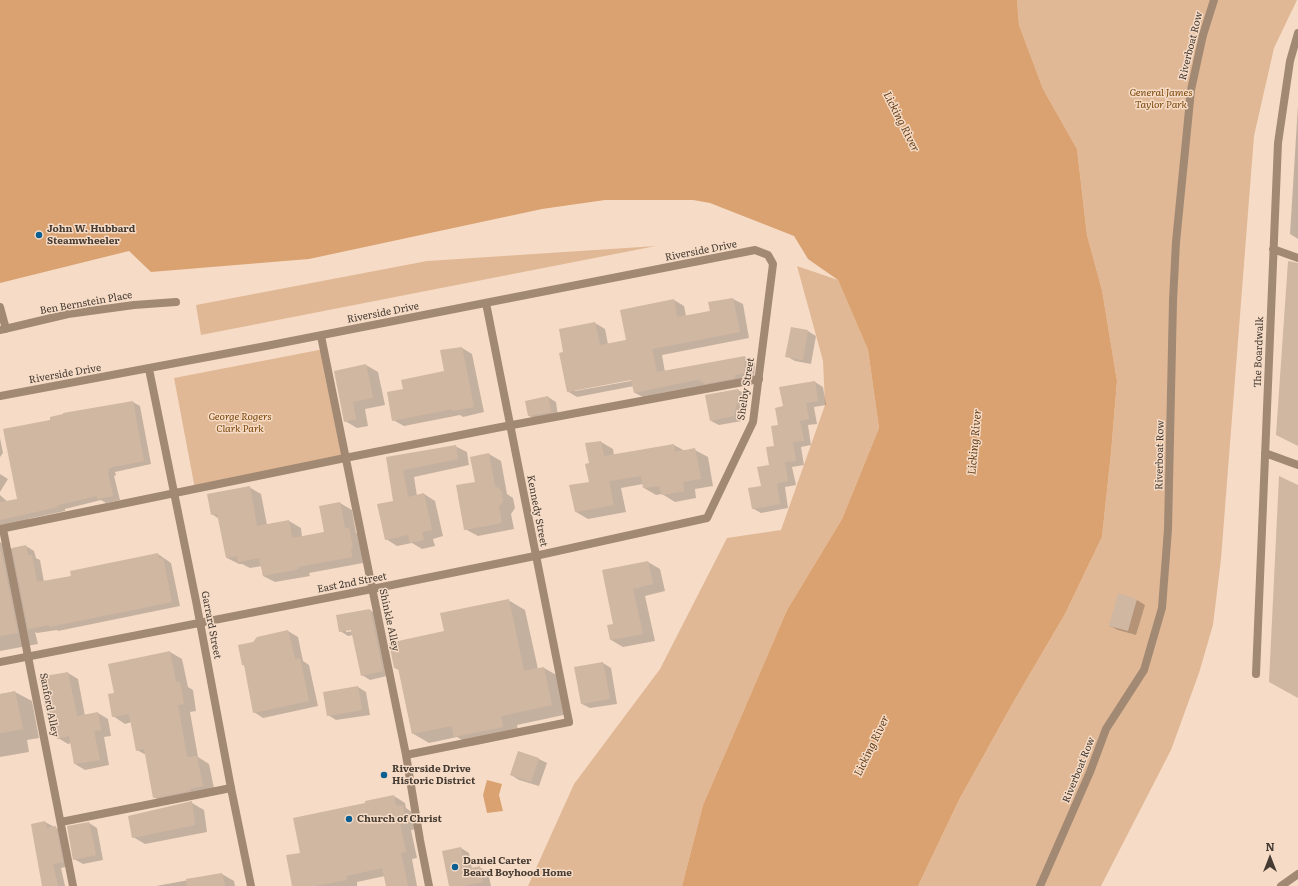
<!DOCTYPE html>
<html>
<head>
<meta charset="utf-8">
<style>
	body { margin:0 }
	#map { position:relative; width:1298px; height:886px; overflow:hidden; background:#f6dcc7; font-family:Literata,serif }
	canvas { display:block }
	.north { position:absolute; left:1250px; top:838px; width:40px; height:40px; -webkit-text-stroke:3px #f6dcc7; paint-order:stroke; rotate:0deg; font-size:11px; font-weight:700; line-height:16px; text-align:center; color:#453b32 }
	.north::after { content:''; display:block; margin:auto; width:14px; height:18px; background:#453b32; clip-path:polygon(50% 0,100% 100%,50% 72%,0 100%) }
</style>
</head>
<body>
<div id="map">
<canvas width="1298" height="886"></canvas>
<div class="north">N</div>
</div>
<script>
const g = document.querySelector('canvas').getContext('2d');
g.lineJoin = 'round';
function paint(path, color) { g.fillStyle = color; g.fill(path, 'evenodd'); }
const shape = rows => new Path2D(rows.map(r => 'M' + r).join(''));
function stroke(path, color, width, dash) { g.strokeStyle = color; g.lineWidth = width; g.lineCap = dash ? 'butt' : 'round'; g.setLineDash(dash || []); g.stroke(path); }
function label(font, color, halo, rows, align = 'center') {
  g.font = font + ' Literata,serif'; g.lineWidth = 3; g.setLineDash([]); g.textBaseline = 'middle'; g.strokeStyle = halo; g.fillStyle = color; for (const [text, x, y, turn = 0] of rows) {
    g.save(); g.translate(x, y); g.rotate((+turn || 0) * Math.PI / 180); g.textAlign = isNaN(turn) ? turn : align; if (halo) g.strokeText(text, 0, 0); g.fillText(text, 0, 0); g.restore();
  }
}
const green = shape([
	[1017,0,1297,0,1274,48,1254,136,1221,559,1213,625,1199,673,1171,750,1101,886,918,886,959,800,1014,701,1065,614,1102,537,1111,453,1117,381,1102,290,1087,235,1077,149,1043,89,1019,25],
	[656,246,201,335,196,305,427,261],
	[797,266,838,280,868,350,879,428,842,519,787,610,703,805,682,886,528,886,574,784,660,669,727,538,781,530,825,405,823,361],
	[324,349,345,458,195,489,174,378]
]);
const water = shape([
	[0,0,1017,0,1019,25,1043,89,1077,149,1087,235,1102,290,1117,381,1111,453,1102,537,1065,614,1014,701,959,800,918,886,682,886,703,805,787,610,842,519,879,428,868,350,838,280,808,259,794,236,710,203,693,200,605,200,542,209,309,259,151,272,129,251,0,283],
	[487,780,502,784,499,795,503,811,487,813,483,795]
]);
const shadow = shape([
	[1298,105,1298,239,1290,234],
	[733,299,743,304,749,338,662,355,665,372,745,357,755,363,754,378,645,398,635,393,634,386,577,397,567,391,564,353,595,323,605,329,608,344,627,340,674,300,684,306,686,316,711,311],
	[636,378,636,380,575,391,575,389],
	[808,331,816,336,811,364,795,361,786,356],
	[462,348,472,354,484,412,463,417,460,415,404,426,393,420,404,390,445,372],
	[366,365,378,372,385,405,365,409,368,426,357,428,345,421],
	[815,382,823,387,826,405,814,407,817,424,808,425,811,445,801,447,804,465,792,467,796,485,785,487,788,508,761,513,752,508,770,466,779,426,784,407],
	[738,390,746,394,747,398,742,421,719,425,711,421],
	[548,397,556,402,558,416,537,420,529,416],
	[133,402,140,406,151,464,115,472,116,475,114,476,120,500,106,503,101,500,65,509,65,511,28,519,32,522,0,528,0,495,20,513],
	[0,438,3,453,0,457],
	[601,442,613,449,614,455,674,445,685,451,695,450,708,457,713,486,695,489,696,498,675,502,662,494,656,495,644,488,643,484,621,488,626,512,588,519,576,512,590,482,590,464],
	[455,446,467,452,469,465,414,477,417,496,424,494,435,501,443,536,433,539,435,546,422,549,412,543,397,546,386,539,394,502,387,458],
	[489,454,501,461,507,494,513,498,515,508,511,514,514,529,478,536,465,529,476,483],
	[0,474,8,479,0,492],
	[249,487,261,494,267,525,289,521,301,528,302,537,325,532,340,503,352,510,356,533,360,535,363,563,309,573,310,576,275,582,263,576,262,566,250,568,242,564,239,564,227,558,219,519,212,514],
	[0,542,14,550,13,548,26,546,34,551,36,558,40,560,44,582,72,577,158,554,171,563,180,606,58,631,57,630,37,633,35,632,38,644,0,651],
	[648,562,660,569,665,591,645,596,655,641,623,647,611,640,614,625,603,571],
	[508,600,525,610,538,669,544,668,560,677,568,714,517,725,519,736,472,746,457,737,429,743,412,733,399,670,395,668,445,632],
	[1137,600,1145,605,1136,635,1118,630,1110,626],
	[370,610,378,615,391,675,370,680,362,675,353,635,348,636,340,631],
	[356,629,356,631,346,632,346,630],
	[288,631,298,637,303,661,309,665,318,706,263,718,254,712,245,666,243,665,254,643],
	[170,652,182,659,188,687,193,690,196,711,190,712,198,757,209,764,215,793,166,805,154,797,146,755,137,750,132,722,125,724,113,716,115,694],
	[603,663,611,668,617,704,590,708,582,704],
	[68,673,78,679,85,716,98,713,108,719,111,736,104,737,109,765,85,770,75,764,71,743,68,744,58,738,54,721,48,717],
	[358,687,366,692,370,715,336,720,328,715],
	[15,692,32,701,39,738,27,740,29,752,0,757,0,694],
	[519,752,539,759,547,763,539,786,519,780,511,775],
	[394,796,405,803,406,808,413,813,417,829,411,830,417,858,412,859,417,886,387,886,385,876,357,882,357,886,293,886,302,853,367,804],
	[192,803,204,810,207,832,145,844,133,837],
	[45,822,64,832,70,866,61,868,65,886,43,886],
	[89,823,97,828,103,860,83,864,74,859],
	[461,848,469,853,472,869,479,867,488,872,491,886,450,886],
	[222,874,234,881,235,886,156,886]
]);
const building = shape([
	[1288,261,1298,263,1298,446,1276,435],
	[733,298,740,332,652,349,657,372,745,356,744,373,735,375,735,378,704,384,703,382,701,382,700,379,634,393,631,380,567,392,559,353,563,352,559,329,595,322,600,345,626,340,620,310,674,299,677,317,710,311,708,302],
	[791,327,808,330,803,360,785,357],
	[462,347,474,407,452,411,452,409,392,421,387,392,403,389,401,380,444,371,440,350],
	[366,364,373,398,353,402,356,419,344,422,334,371],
	[815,381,818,401,806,403,809,419,800,421,804,441,793,442,796,461,785,462,788,481,777,483,780,504,752,509,748,488,761,486,757,467,769,465,766,447,774,446,771,426,778,425,775,408,783,406,779,387],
	[738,389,739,393,734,416,710,421,705,395],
	[548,396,551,412,528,416,525,401],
	[133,401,144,461,108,468,109,471,108,472,113,496,97,499,97,496,58,505,58,507,0,520,0,502,17,499,3,429,50,420,50,417,63,414,63,413],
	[601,441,604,456,674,444,675,452,695,448,701,479,683,482,684,491,662,495,659,486,643,488,641,476,609,481,614,505,575,512,569,485,589,482,585,464,589,463,585,443],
	[456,445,458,459,403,470,408,497,424,493,432,530,422,532,424,540,410,543,408,535,385,540,377,504,393,501,386,457],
	[489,453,495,486,501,490,503,501,499,507,502,523,464,530,456,485,475,482,470,457],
	[1279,476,1298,485,1298,698,1269,682],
	[250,486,257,526,289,520,292,538,324,532,319,506,340,502,345,528,349,528,353,548,351,549,352,557,298,567,299,569,263,576,259,558,238,562,237,556,226,558,217,514,211,515,207,494],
	[26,545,28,555,32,555,37,582,71,576,70,571,158,553,159,558,163,558,172,602,49,627,49,625,28,629,12,548],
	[0,550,1,550,18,633,0,636],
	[648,561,653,584,633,589,643,634,610,640,607,625,613,624,602,570],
	[1118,593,1137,599,1128,631,1109,626],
	[509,599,524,671,544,667,552,705,501,716,503,727,454,737,452,726,412,734,398,668,394,668,389,643,444,631,440,613],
	[370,609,383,671,361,676,351,630,339,632,336,615],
	[288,630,295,659,300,658,309,701,253,713,244,665,242,665,238,645,253,642,257,637],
	[170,651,176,682,180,682,184,704,178,705,187,757,197,756,203,786,190,789,190,791,153,798,144,749,136,751,129,714,112,717,108,694,114,693,108,664],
	[603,662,610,699,581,704,574,667],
	[68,672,77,716,98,712,101,730,94,731,100,760,74,764,69,736,57,739,52,717,47,718,39,677],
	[358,686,362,710,327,716,323,692],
	[15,691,23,729,0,733,0,694],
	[518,751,539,758,531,782,510,775],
	[394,795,396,806,403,805,406,823,400,824,406,852,401,853,408,886,386,886,382,868,346,876,347,880,314,886,292,886,286,855,300,853,293,818,365,803,365,801],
	[192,801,195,825,132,838,128,816],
	[45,821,47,828,56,826,63,862,53,864,58,886,42,886,33,836,31,824],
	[89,822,96,855,73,860,67,826],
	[461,847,465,869,480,866,483,882,462,886,449,886,442,851],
	[222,873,225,886,187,886,186,879]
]);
const service = shape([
	[0,307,6,329],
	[0,330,68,314,134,305,176,302],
	[321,336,406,755,420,840,429,886],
	[0,529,345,458,496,428,759,379],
	[3,529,73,886],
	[406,755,569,722],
	[61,822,231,788],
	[1040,886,1090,772,1106,729,1144,670,1162,608,1168,529,1173,301,1176,242,1191,90,1203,35,1214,0],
	[1281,886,1298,874]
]);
const pedestrian = shape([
	[1273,249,1298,258],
	[1265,453,1298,465],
	[1256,674,1278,143,1290,61,1298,33]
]);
const minor = shape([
	[486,303,569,722],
	[149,369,196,601,231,788,251,886],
	[0,396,266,346,755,250,768,255,773,264,753,422,707,518,535,556,372,589,0,662]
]);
const markers = [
	[39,235,4,"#095f91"],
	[384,775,4,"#095f91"],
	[349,819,4,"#095f91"],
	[455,867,4,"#095f91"]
];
const streetNames = [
	["Riverboat Row",1191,46,-76],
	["Riverside Drive",701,251,-11],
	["Ben Bernstein Place",86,303,-10],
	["Riverside Drive",383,313,-11],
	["The Boardwalk",1259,352,-88],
	["Riverside Drive",65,374,-10],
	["Shelby Street",746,389,-81],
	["Riverboat Row",1160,455,-89],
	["Kennedy Street",537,511,79],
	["East 2nd Street",352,583,-11],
	["Shinkle Alley",389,620,78],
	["Garrard Street",211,625,79],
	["Sanford Alley",49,705,79],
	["Riverboat Row",1079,770,-68]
];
const parkNames = [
	["General James",1161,93],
	["Taylor Park",1161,105],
	["George Rogers",240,417],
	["Clark Park",240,429]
];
const poiNames = [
	["John W. Hubbard",47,229],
	["Steamwheeler",47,241],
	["Riverside Drive",392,769],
	["Historic District",392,781],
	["Church of Christ",357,819],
	["Daniel Carter",463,861],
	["Beard Boyhood Home",463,873]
];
const waterNames = [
	["Licking River",901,122,63],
	["Licking River",975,442,-85],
	["Licking River",872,746,-64]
];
paint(green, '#e1b895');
paint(water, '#daa271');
paint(shadow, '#0003');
paint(building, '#d0b7a2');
stroke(service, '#a18974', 8);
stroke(pedestrian, '#a18974', 8);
stroke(minor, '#a18974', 8);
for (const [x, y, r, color] of markers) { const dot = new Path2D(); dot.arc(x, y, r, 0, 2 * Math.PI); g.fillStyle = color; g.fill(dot); stroke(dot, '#f6dcc7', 1.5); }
label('10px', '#453b32', '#f6dcc7', streetNames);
label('italic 10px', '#7b4609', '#f6dcc7', parkNames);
label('bold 10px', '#453b32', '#f6dcc7', poiNames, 'left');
label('italic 11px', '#623d17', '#f6dcc7', waterNames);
</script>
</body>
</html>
